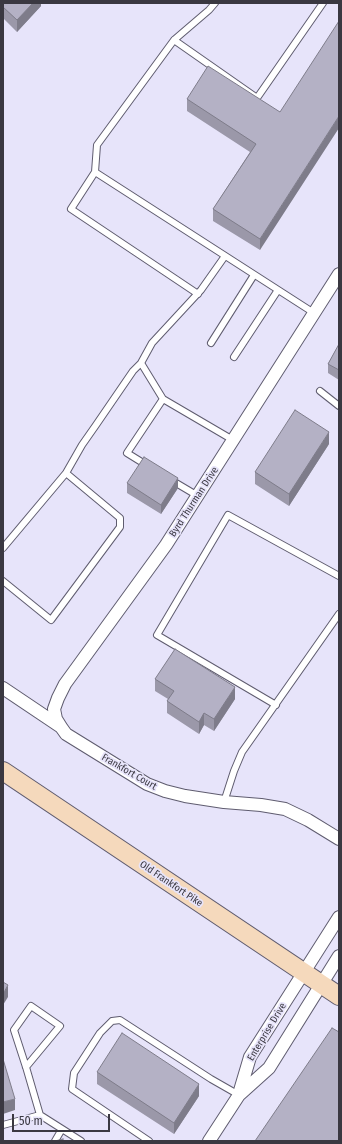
<!DOCTYPE html>
<html>
<head>
<meta charset="utf-8">
<style>
	body { margin:0 }
	#map { position:relative; width:342px; height:1144px; overflow:hidden; background:#e7e4fa; font-family:"Fira Sans Condensed",sans-serif }
	canvas { display:block }
	.frame { position:absolute; inset:0; border:4px solid #3a3841; pointer-events:none }
	.scale { position:absolute; left:12px; top:1114px; width:98px; height:18px; box-sizing:border-box; border:2px solid #3a3841; border-top:0; padding-left:5px; font-size:12px; line-height:14px; white-space:nowrap; color:#3a3841; -webkit-text-stroke:3px #e7e4fa; paint-order:stroke }
</style>
</head>
<body>
<div id="map">
<canvas width="342" height="1144"></canvas>
<div class="frame"></div>
<div class="scale">50 m</div>
</div>
<script>
const g = document.querySelector('canvas').getContext('2d');
g.lineJoin = 'round';
const shape = rows => new Path2D(rows.map(r => 'M' + r).join(''));
function stroke(path, color, width, dash) { g.strokeStyle = color; g.lineWidth = width; g.lineCap = dash ? 'butt' : 'round'; g.setLineDash(dash || []); g.stroke(path); }
function paint(path, color) { g.fillStyle = color; g.fill(path, 'evenodd'); }
function label(font, color, halo, rows, align = 'center') {
  g.font = font + ' "Fira Sans Condensed",sans-serif'; g.lineWidth = 3.5; g.setLineDash([]); g.textBaseline = 'middle'; g.strokeStyle = halo; g.fillStyle = color; for (const [text, x, y, turn = 0] of rows) {
    g.save(); g.translate(x, y); g.rotate((+turn || 0) * Math.PI / 180); g.textAlign = isNaN(turn) ? turn : align; if (halo) g.strokeText(text, 0, 0); g.fillText(text, 0, 0); g.restore();
  }
}
const lane = shape([
	[215,3,209,10,174,40,97,145,95,172,314,313],
	[174,40,257,98,323,3],
	[95,172,71,209,198,294],
	[211,343,254,275],
	[234,357,278,290],
	[320,391,339,406],
	[163,399,141,363,152,343,201,290,225,256],
	[148,466,127,453,163,399,233,440],
	[171,480,198,496],
	[3,548,66,473,82,445,96,425,133,371,141,363],
	[3,581,51,620,120,527,120,518,66,473],
	[276,705,157,635,228,515,339,576],
	[224,802,234,771,242,752,339,614],
	[26,1067,60,1026,31,1006,14,1030,26,1067,40,1115,81,1141],
	[3,1125,40,1115],
	[55,1141,62,1129],
	[149,1141,72,1089,74,1073,100,1033,112,1021,120,1020,211,1079,239,1095]
]);
const street = shape([
	[3,688,61,727,66,734,147,784,165,791,185,796,224,802,261,805,285,809,308,820,339,839],
	[61,727,56,719,54,709,58,698,65,684,166,545,339,274],
	[239,1094,250,1057,339,917],
	[209,1141,239,1095,269,1068,339,956]
]);
const secondary = shape([
	[3,771,339,996]
]);
const wall = shape([
	[3,3,41,3,41,6,17,32,3,18],
	[187,99,280,112,260,250,213,221,213,209,250,152,187,111],
	[339,344,339,380,328,373,328,364],
	[329,444,289,506,255,484,255,472],
	[127,483,178,488,161,514,127,493],
	[155,679,235,699,214,731,204,725,199,734,167,713,167,701,168,699,155,691],
	[97,1072,199,1096,174,1134,97,1084]
]);
const shadedWall = shape([
	[33,3,41,3,41,6,17,32,17,20],
	[339,116,339,128,260,250,260,239],
	[329,432,329,444,289,506,289,494],
	[178,478,178,488,161,514,161,505],
	[235,687,235,699,214,731,214,719],
	[204,713,204,725,199,734,199,722],
	[8,985,8,997,3,1005,3,994],
	[199,1084,199,1096,174,1134,174,1123],
	[15,1099,15,1110,3,1114,3,1102]
]);
const building = shape([
	[3,3,33,3,17,20,3,7,3,3],
	[339,21,339,116,260,239,213,209,256,144,187,99,208,66,280,112,339,21],
	[339,344,339,370,328,364,339,344],
	[295,410,329,432,289,494,255,472,295,410],
	[144,457,178,478,161,505,127,483,144,457],
	[175,649,235,687,214,719,204,713,199,722,167,701,174,691,155,679,175,649],
	[3,982,8,985,3,994,3,982],
	[332,1028,339,1032,339,1141,255,1141,332,1028],
	[122,1033,199,1084,174,1123,97,1072,122,1033],
	[3,1059,15,1099,3,1102,3,1059],
	[63,1139,63,1141,55,1141,63,1139]
]);
const streetNames = [
	["Byrd Thurman Drive",194,502,-57],
	["Frankfort Court",129,772,30],
	["Old Frankfort Pike",171,884,34],
	["Enterprise Drive",267,1032,-59]
];
stroke(lane, '#5f5c6f', 8);
stroke(street, '#5f5c6f', 14);
stroke(secondary, '#5f5c6f', 20);
stroke(lane, '#fff', 6);
stroke(street, '#fff', 12);
stroke(secondary, '#f5d9bc', 18);
paint(wall, '#9b98a9');
paint(shadedWall, '#7e7c8a');
paint(building, '#b4b1c5');
stroke(building, '#7e7c8a', 1);
label('10px', '#3a3841', '#e7e4fa', streetNames);
</script>
</body>
</html>
